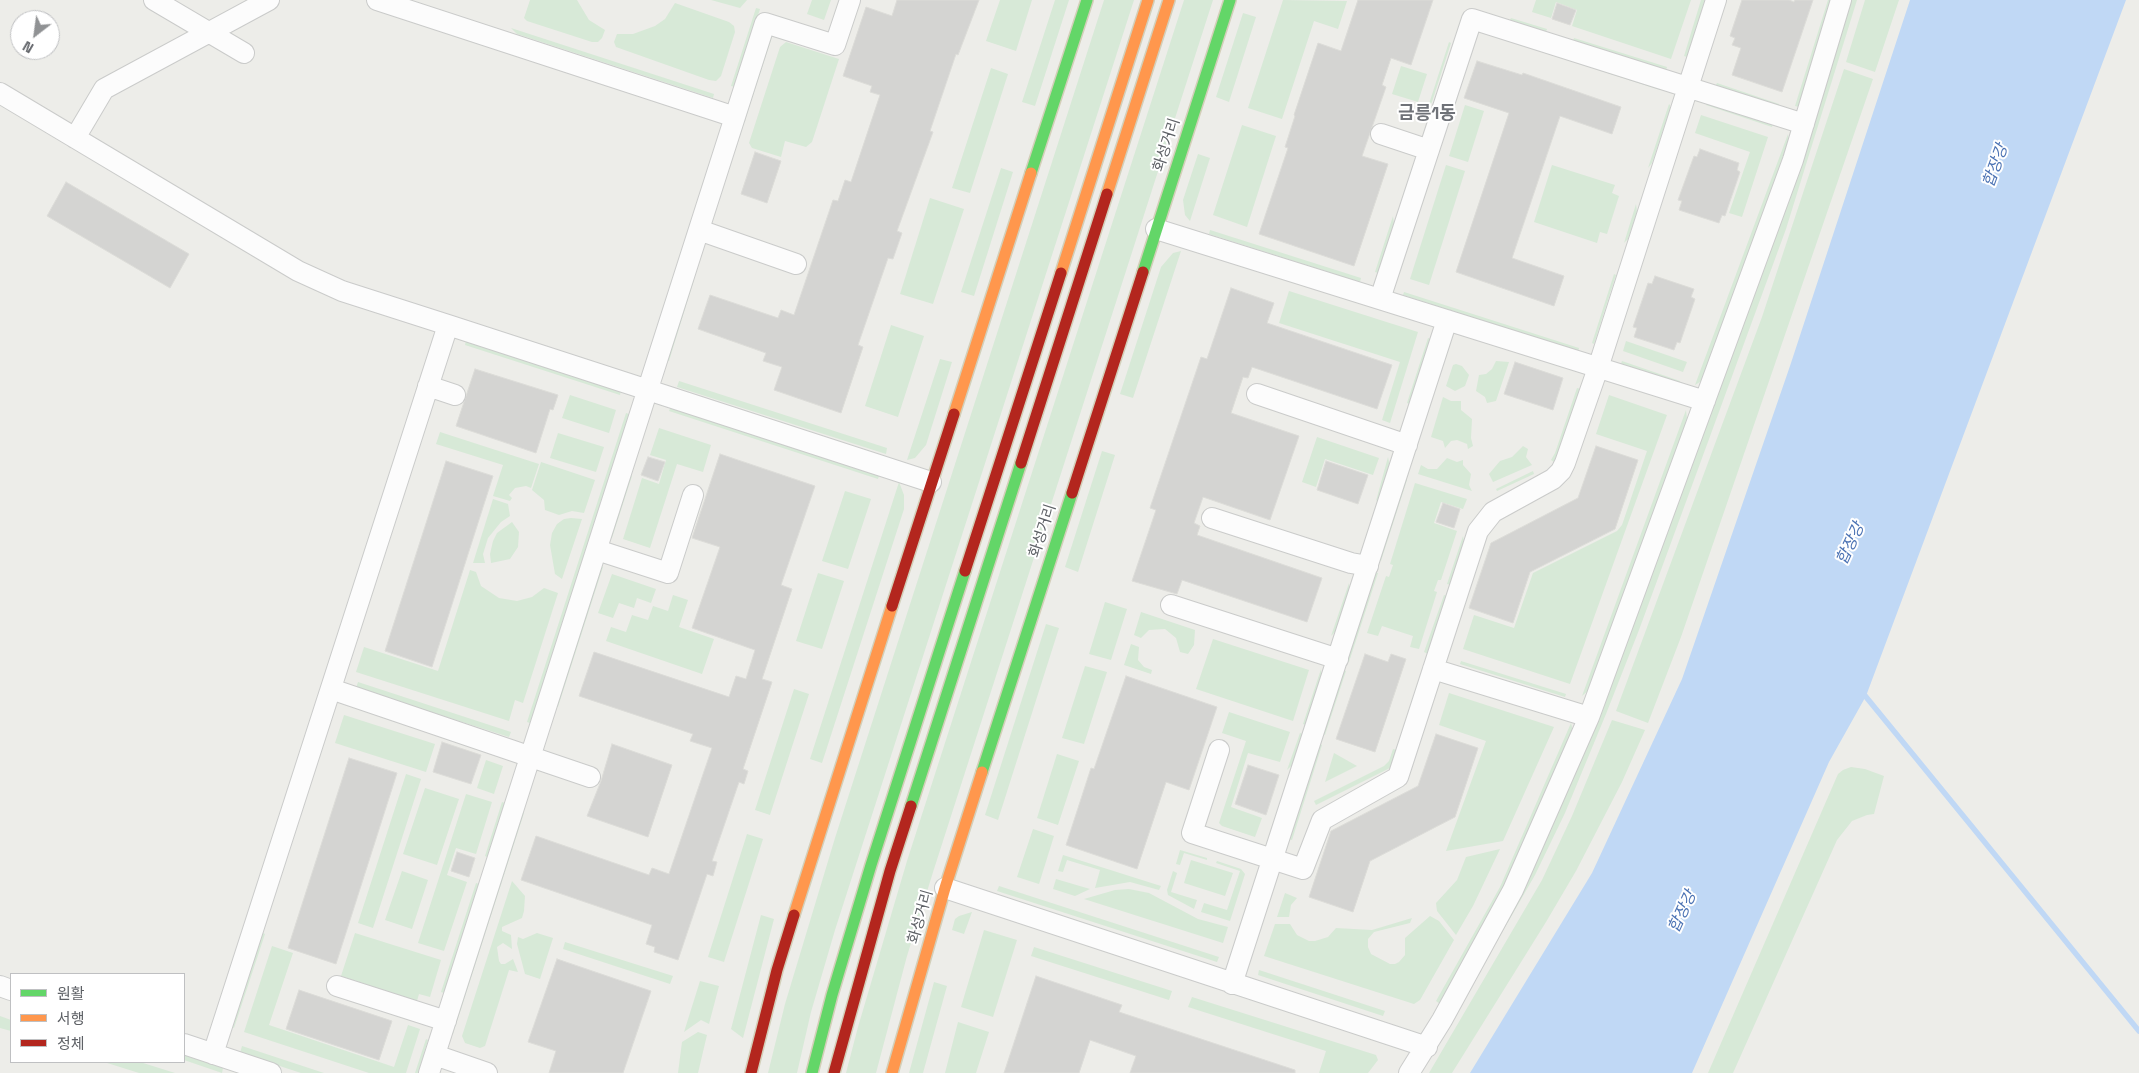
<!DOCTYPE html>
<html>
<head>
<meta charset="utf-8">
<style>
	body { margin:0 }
	#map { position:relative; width:2139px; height:1073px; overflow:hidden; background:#edede9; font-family:"Space Grotesk","Noto Sans KR",sans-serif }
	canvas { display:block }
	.legend { position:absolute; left:10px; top:973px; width:175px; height:90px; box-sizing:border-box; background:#fff; border:1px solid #bfc0c2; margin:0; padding:6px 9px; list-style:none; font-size:15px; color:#5e6166 }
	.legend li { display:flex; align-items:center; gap:10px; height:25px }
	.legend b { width:25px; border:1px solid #bfc0c2 }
	.north { position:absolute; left:10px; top:10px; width:50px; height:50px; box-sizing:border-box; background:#fff; border:1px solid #bfc0c2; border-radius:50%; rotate:210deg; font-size:14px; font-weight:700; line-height:20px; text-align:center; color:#5e6166 }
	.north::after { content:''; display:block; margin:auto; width:18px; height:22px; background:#909294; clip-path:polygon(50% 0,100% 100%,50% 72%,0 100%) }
</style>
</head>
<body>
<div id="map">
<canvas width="2139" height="1073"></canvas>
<ul class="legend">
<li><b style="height:6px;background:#63d668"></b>원활</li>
<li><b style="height:6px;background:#ff974d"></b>서행</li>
<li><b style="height:6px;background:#b3261e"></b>정체</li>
</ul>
<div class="north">N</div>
</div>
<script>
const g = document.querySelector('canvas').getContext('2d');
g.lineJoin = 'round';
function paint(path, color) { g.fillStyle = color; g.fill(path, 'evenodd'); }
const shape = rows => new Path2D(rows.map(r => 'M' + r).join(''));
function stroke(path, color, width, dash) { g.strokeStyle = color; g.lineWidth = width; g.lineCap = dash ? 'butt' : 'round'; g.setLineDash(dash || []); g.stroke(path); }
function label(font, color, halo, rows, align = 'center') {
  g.font = font + ' "Space Grotesk","Noto Sans KR",sans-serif'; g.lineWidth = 4; g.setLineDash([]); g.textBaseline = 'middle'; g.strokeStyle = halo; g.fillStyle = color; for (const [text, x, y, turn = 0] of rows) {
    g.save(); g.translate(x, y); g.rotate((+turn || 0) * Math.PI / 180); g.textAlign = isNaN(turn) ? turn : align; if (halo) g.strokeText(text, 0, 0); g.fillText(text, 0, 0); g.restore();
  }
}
const green = shape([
	[530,0,577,0,589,20,605,30,602,38,598,42,592,42,527,21,524,18],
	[711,0,747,0,740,8],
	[812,0,831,0,824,20,807,14],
	[1000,0,1032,0,1016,51,986,41],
	[1055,0,1069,0,1035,106,1022,102],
	[1104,0,1134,0,835,930,811,1012,797,1073,768,1073,785,1004,835,838],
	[1184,0,1213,0,934,869,907,956,876,1073,846,1073,858,1027,907,861],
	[1283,0,1347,1,1338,29,1314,21,1282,119,1248,108],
	[1536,0,1691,0,1671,59,1572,26,1577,10,1556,2,1551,18,1532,12],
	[1701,0,1705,0,1687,57,1684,56],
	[1828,0,1832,0,1799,107,1795,106],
	[1851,0,1857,0,1786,229,1639,630,1606,714,1565,813,1535,875,1434,1051,1531,871,1559,811,1601,712,1833,58],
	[1865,0,1899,0,1875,72,1846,62],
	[675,3,729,22,734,26,735,32,721,76,716,81,709,80,616,47,614,42,617,34,633,34,655,26,665,19],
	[756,8,760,9,735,87,731,86],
	[1243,13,1256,17,1229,102,1216,97],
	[1511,18,1547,29,1546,32,1510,20],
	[511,28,714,94,713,98,517,34],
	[1480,30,1660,87,1660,90,1480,32],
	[770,34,773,34,736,148,736,141],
	[1574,38,1667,67,1666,70,1573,41],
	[786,42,839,59,812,142,806,147,785,141,781,157,752,148,749,143,780,47],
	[1449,42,1451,43,1432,102,1427,110],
	[1401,66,1427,74,1418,102,1392,94],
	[991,68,1008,74,970,193,952,188],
	[1844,69,1873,79,1681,637,1648,723,1616,711,1762,317],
	[1717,83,1779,104,1778,108,1715,87],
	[1707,102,1773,124,1772,127,1706,105],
	[1669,104,1670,105,1670,109,1652,163,1648,168],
	[1465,105,1484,111,1468,162,1449,156],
	[1701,115,1768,137,1742,217,1729,213,1750,152,1695,133],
	[1242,125,1276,136,1247,227,1213,215],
	[1788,134,1789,143,1704,377,1700,382,1695,385],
	[1198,154,1210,158,1190,221,1185,215,1183,200],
	[1446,165,1465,171,1429,285,1410,279],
	[1552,165,1615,185,1612,193,1619,196,1607,234,1600,232,1597,243,1534,222],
	[1001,168,1013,172,974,296,961,292],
	[930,198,964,209,933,304,900,294],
	[1636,204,1637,212,1628,239,1624,243],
	[1393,216,1394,224,1378,273,1375,272],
	[1210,230,1361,278,1360,282,1209,234],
	[1181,251,1133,398,1120,394,1161,267,1173,253],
	[697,270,669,361,665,360,694,273],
	[1614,274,1616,275,1594,344,1592,343],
	[1289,291,1418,332,1390,423,1382,420,1400,362,1279,323],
	[1404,292,1579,348,1578,352,1403,295],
	[891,325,924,336,898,417,865,406],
	[1428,338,1431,339,1410,404,1407,403],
	[466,340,621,390,620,395,465,345],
	[1626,341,1687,362,1683,372,1623,351],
	[940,359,952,362,926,445,915,458,907,460],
	[1496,361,1509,362,1496,401,1487,403,1485,397,1476,391,1479,375,1486,374,1492,369],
	[1622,361,1680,381,1679,386,1620,366],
	[1456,364,1462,366,1469,375,1465,386,1455,391,1446,386,1453,365],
	[679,381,887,448,886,454,677,387],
	[1577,388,1581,389,1557,458,1554,462,1551,460,1555,453],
	[570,395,616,410,609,433,562,418],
	[1609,395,1667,415,1570,684,1463,649,1474,615,1514,628,1533,573,1617,531,1622,525,1647,451,1596,434],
	[1443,397,1451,401,1461,401,1461,410,1472,419,1471,438,1473,446,1468,449,1467,444,1457,440,1451,441,1445,448,1443,441,1431,437],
	[671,406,880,473,878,479,669,411],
	[1686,410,1687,419,1590,689,1582,696],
	[626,413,629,414,530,723,527,722],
	[659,428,711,445,703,472,677,464,650,548,623,539,642,478,659,484,666,460,650,455],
	[440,432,539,464,531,488,526,486,515,488,509,495,512,498,510,501,493,496,503,465,436,444],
	[558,433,604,447,596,472,550,458],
	[1317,437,1379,458,1373,475,1325,459,1316,487,1302,482],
	[1523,446,1528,449,1526,457,1532,465,1493,482,1489,474,1500,461,1512,457],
	[1102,451,1115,455,1078,572,1065,567],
	[1388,457,1390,467,1379,498,1376,501],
	[1447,458,1457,462,1463,460,1463,465,1471,474,1469,485,1472,491,1418,474,1421,465,1428,469,1437,469],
	[541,462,595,480,584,513,572,511,559,515,545,510,544,500,532,490],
	[1533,471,1534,474,1497,491,1496,489],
	[629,474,632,476,612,538,609,537],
	[1405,479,1407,480,1381,561,1379,560],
	[899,482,904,495,904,509,822,763,810,759],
	[1415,483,1467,499,1463,509,1441,502,1434,523,1457,531,1441,580,1438,580,1434,591,1437,592,1419,649,1410,647,1413,636,1382,626,1378,636,1367,633,1386,576,1389,577,1393,565,1390,564],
	[845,491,871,499,848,569,822,561],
	[493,499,508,504,510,516,501,522,488,538,483,554,485,563,473,563],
	[571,518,582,519,562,579,555,574,550,545,552,533,557,524,564,519],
	[512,522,519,532,518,547,510,559,491,563,490,554,493,541,497,533],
	[1463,536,1464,542,1451,585,1447,584],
	[599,566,603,567,558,707,554,706],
	[470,570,476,572,481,586,499,598,517,601,532,597,544,588,558,593,523,703,515,700,509,721,356,672,364,647,438,671],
	[1375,572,1378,573,1349,662,1346,661],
	[818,573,844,581,822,649,796,641],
	[612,574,656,589,651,603,637,598,634,608,619,603,613,618,598,613],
	[1349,583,1349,590,1337,630,1331,636],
	[673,595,688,600,679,627,714,639,702,674,606,641,611,627,626,632,632,615,648,620,653,606,668,611],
	[1444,595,1447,596,1428,654,1424,652],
	[1105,602,1127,609,1111,660,1089,654],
	[1141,612,1195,630,1194,645,1188,654,1180,652,1176,638,1165,629,1149,630,1141,638,1134,635],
	[1046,624,1059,628,998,820,985,815],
	[1213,639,1309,670,1293,721,1196,689],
	[1131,644,1139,647,1138,660,1144,667,1152,670,1151,674,1124,665],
	[1461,661,1566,694,1565,697,1460,664],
	[1085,666,1107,672,1084,744,1062,738],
	[1321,669,1321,681,1306,725,1303,724],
	[1343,670,1346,671,1325,735,1323,734],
	[358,682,511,732,509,737,356,688],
	[794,689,809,694,770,815,755,810],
	[1449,693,1554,727,1503,841,1446,851,1486,741,1439,725],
	[1229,712,1290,732,1280,762,1248,753,1231,807,1262,818,1255,837,1222,826,1219,823,1246,741,1222,733],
	[344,715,435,744,426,772,335,743],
	[1612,720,1645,730,1622,782,1576,871,1546,922,1452,1073,1429,1073,1542,880,1572,816],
	[1571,723,1573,731,1504,890,1440,1004,1436,1001,1500,887],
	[1300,733,1303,734,1294,763,1287,770],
	[1320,744,1322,745,1292,840,1289,839],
	[1393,749,1397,750,1391,767,1388,769,1316,805,1314,801,1384,766,1389,761],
	[1334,753,1357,766,1325,782],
	[1057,754,1079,761,1058,825,1037,818],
	[486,760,503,766,494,794,477,788],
	[1851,767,1865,769,1884,776,1874,814,1867,815,1852,821,1837,840,1733,1073,1708,1073,1838,774,1843,770],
	[406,774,421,779,373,928,358,923],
	[425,788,459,799,437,865,403,854],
	[466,794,492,802,476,854,456,848,447,875,467,882,444,951,418,943],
	[502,802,505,803,487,857,485,856],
	[521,812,524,813,453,1034,450,1033],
	[1033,829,1054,836,1039,884,1017,877],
	[747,834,763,839,724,962,708,957],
	[1500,849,1473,906,1456,935,1437,911,1436,903,1457,880,1466,857],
	[1180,850,1207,858,1207,860,1184,853,1180,865,1176,864],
	[1063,855,1161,886,1159,890,1130,882,1095,888,1100,870,1067,860,1063,872,1058,871],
	[1191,860,1233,873,1225,896,1184,883],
	[1217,861,1241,869,1245,874,1230,921,1201,912,1204,903,1227,910,1240,871,1216,863],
	[402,871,428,880,412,929,385,920],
	[1173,871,1177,873,1171,892,1197,900,1194,909,1168,895,1167,890],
	[1056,879,1090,889,1075,896,1053,889],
	[512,881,525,896,524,911,522,918,502,927,502,931,511,935,512,949,503,943,497,947,499,961,501,964,505,964,513,959,518,972,509,970,485,1046,480,1048,465,1043,462,1036],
	[476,883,479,884,444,993,441,992],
	[999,886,1219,957,1217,962,997,891],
	[1129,889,1149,893,1198,919,1228,927,1223,943,1084,899,1115,890],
	[1285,893,1297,898,1291,905,1289,917,1277,917],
	[972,912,964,934,952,930,955,919,959,916],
	[761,915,774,919,743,1038,731,1029],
	[1430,916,1439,921,1454,940,1420,1000,1414,1004,1264,956,1275,924,1290,924,1297,935,1309,941,1315,941,1328,937,1336,928,1372,930,1412,918,1410,923,1374,932,1368,939,1368,947,1371,954,1390,964,1395,964,1399,962,1405,955,1405,938],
	[984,930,1017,940,993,1017,961,1007],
	[261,932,265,934,234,1028,230,1027],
	[355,933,441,960,430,997,419,994,417,1001,341,976],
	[537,933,553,938,540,979,525,974,517,944,518,937,523,939],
	[565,942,673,976,670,984,563,949],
	[272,946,293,953,269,1025,394,1067,408,1025,420,1029,406,1073,369,1073,244,1032],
	[1034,947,1172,991,1169,1000,1031,956],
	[1259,970,1385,1011,1383,1016,1258,975],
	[700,981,719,986,709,1024,701,1020,684,1032],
	[934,982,947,986,923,1073,909,1073],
	[1192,997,1376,1055,1378,1060,1368,1073,1319,1073,1326,1051,1188,1007],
	[0,1016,11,1020,11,1031,0,1028],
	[958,1022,989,1032,976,1073,945,1073],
	[698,1032,707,1035,698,1073,678,1073,682,1042],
	[426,1039,428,1040,418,1073,415,1073],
	[242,1046,324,1073,301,1073,240,1053],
	[184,1055,223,1068,222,1073,184,1060],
	[104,1062,140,1062,175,1073,139,1073]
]);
const water = shape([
	[1910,0,2126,0,1866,696,1829,762,1692,1073,1470,1073,1592,873,1682,679,1790,366]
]);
const stream = shape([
	[1862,692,2139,1031]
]);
const building = shape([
	[897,0,979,0,958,55,956,54,930,131,933,132,897,231,902,233,893,259,888,258,858,345,863,347,841,413,774,390,782,367,763,361,766,353,698,329,710,295,778,318,781,310,794,315,833,200,838,201,845,180,851,182,880,95,870,92,872,86,843,76,866,7,892,16,897,0],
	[1358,0,1433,0,1411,65,1391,58,1382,85,1386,87,1362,156,1388,164,1354,266,1259,234,1288,148,1285,147,1295,116,1294,115,1318,43,1341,51,1358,0],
	[1742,0,1789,0,1794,2,1795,0,1813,0,1782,92,1732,75,1741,48,1732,45,1735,38,1730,36,1742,0],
	[1557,3,1576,10,1570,25,1552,19,1557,3],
	[1477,61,1522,75,1523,73,1621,107,1612,134,1560,116,1512,258,1564,276,1554,306,1456,272,1509,113,1464,98,1477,61],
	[1700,149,1739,163,1737,170,1740,172,1725,216,1722,215,1719,223,1679,210,1682,201,1678,200,1694,156,1697,157,1700,149],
	[755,152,781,161,767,203,741,194,755,152],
	[66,182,189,254,170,288,47,216,66,182],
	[1655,276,1694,289,1691,297,1695,299,1680,343,1677,342,1674,350,1634,337,1637,328,1633,327,1648,283,1652,284,1655,276],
	[1231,288,1274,303,1267,323,1392,365,1377,409,1252,367,1248,378,1243,377,1231,413,1299,436,1270,520,1203,497,1194,523,1200,526,1197,535,1322,578,1307,622,1182,580,1177,594,1132,581,1156,510,1150,508,1201,357,1207,359,1231,288],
	[1515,362,1563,378,1553,410,1504,394,1515,362],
	[475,369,558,395,553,410,550,409,536,453,456,426,475,369],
	[1596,446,1638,460,1615,529,1530,572,1513,623,1469,608,1491,543,1578,498,1596,446],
	[720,454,815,486,781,585,792,589,762,679,772,682,743,769,748,771,744,784,739,782,712,861,717,862,713,876,707,874,678,960,654,952,655,947,646,944,652,925,521,880,536,836,649,875,652,868,669,874,712,748,690,741,693,734,579,696,594,652,729,697,736,676,746,679,755,650,692,628,720,547,692,538,720,454],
	[648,457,665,462,658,481,641,475,648,457],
	[446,461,493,476,432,667,385,651,446,461],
	[1326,461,1368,475,1358,504,1317,490,1326,461],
	[1443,503,1460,509,1454,528,1436,522,1443,503],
	[1365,654,1388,662,1391,654,1406,659,1375,752,1336,739,1365,654],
	[1126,676,1217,707,1189,790,1166,782,1137,869,1066,845,1091,768,1094,769,1126,676],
	[1436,734,1478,748,1455,817,1370,861,1353,912,1309,897,1331,831,1418,786,1436,734],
	[442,742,481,755,471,784,433,772,442,742],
	[612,744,672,765,648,837,587,816,601,781,612,744],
	[349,758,397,773,336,964,288,948,349,758],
	[1248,765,1279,775,1266,815,1235,804,1248,765],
	[457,852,475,858,469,877,451,871,457,852],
	[557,959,651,991,623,1073,549,1073,556,1051,528,1042,557,959],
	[1036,976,1122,1005,1119,1012,1295,1070,1295,1073,1130,1073,1136,1056,1090,1040,1079,1073,1004,1073,1036,976],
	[299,990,392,1021,379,1060,286,1029,299,990]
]);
const street = shape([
	[154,0,244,53],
	[377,0,735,117],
	[0,93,298,271,342,291,448,325],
	[1381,134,1429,150],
	[75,138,104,89,269,0],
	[1156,229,1705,401],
	[699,230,796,264],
	[1380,299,1472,19,1804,124],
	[428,386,455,395],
	[1257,394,1407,445],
	[1212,518,1351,563,1368,566],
	[597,550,668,573,693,495],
	[1171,605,1338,659],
	[1433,669,1589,717],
	[331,689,590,777],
	[1219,750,1192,833,1303,869,1322,820,1398,777,1478,531,1493,512,1553,479,1561,471,1565,463,1598,368,1716,0],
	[945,888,1427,1047],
	[1232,984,1447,320],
	[0,986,11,990],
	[337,986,446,1021],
	[184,1044,271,1073],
	[213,1054,448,325,931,482],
	[435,1055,487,1073],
	[429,1073,765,23,835,45,850,0],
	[1409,1073,1442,1020,1513,890,1589,717,1793,160,1841,0]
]);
const fast = shape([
	[1031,173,1087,0],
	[1143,272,1230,0],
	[982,772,1072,493],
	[911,806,1021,463],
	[812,1073,832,995,871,865,965,571]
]);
const slow = shape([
	[1107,194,1169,0],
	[1061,273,1148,0],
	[954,414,1031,173],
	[794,915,892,606],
	[892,1073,945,888,982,772]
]);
const jam = shape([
	[1021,463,1107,194],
	[1072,493,1143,272],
	[965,571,1061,273],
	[892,606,954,414],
	[751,1073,777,970,794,915],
	[834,1073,890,871,911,806]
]);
const streetNames = [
	["화성거리",1167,145,-72],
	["화성거리",1043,531,-72],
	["화성거리",921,917,-74]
];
const waterNames = [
	["합장강",1996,166,-70],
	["합장강",1851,544,-65],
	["합장강",1683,912,-65]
];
const quarterNames = [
	["금릉1동",1427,114]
];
paint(green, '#d7e9d7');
paint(water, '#c0d8f5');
stroke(stream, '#c0d8f5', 5.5);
paint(building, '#d4d4d2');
stroke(building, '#dcdcd8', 1);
stroke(street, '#cacbca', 22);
stroke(fast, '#d3cfb9', 14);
stroke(slow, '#d3cfb9', 14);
stroke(jam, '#d3cfb9', 14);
stroke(street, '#fcfcfc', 20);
stroke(fast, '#63d668', 11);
stroke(slow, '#ff974d', 11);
stroke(jam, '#b3261e', 11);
label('15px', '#5e6166', '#fff', streetNames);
label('italic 16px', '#4c73b4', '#fff', waterNames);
label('bold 18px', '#6f7278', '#fff', quarterNames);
</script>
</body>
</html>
